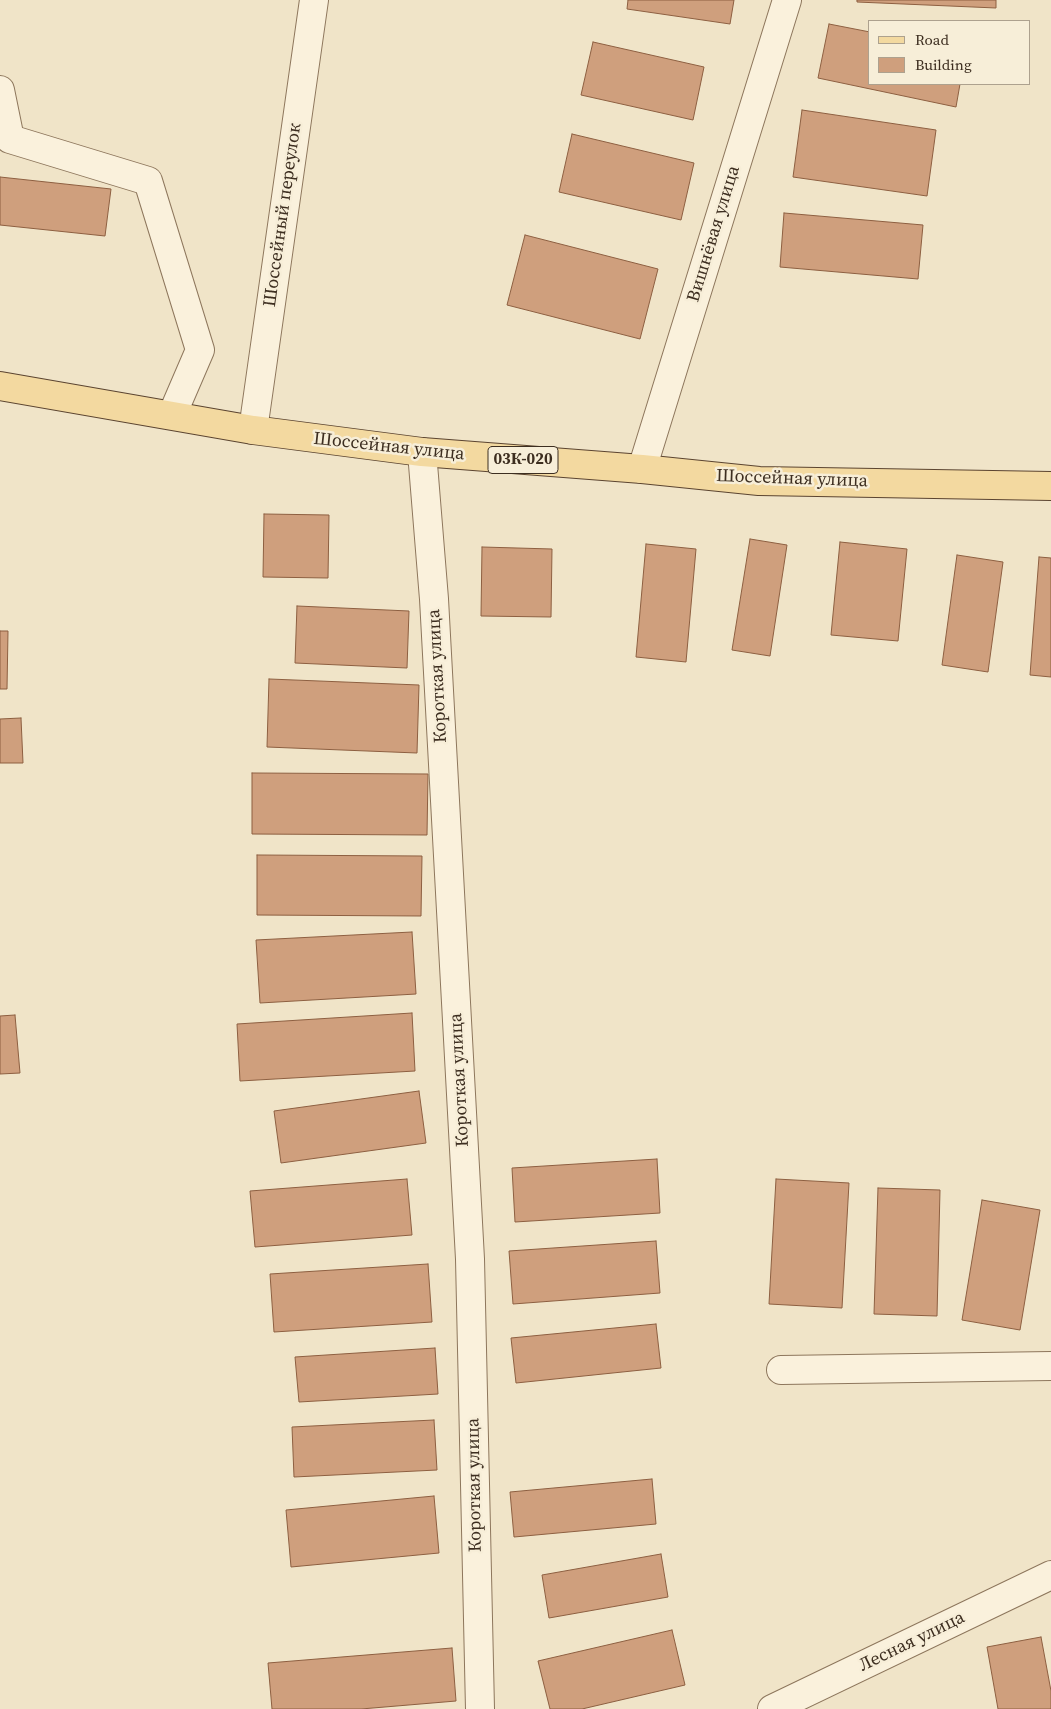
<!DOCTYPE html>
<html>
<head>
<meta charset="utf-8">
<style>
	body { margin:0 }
	#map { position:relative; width:1051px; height:1709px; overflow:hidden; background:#f0e4c8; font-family:"Source Serif 4",serif }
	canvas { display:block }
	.legend { position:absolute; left:868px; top:20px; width:162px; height:65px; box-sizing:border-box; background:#f7eed8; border:1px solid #ada18e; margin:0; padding:6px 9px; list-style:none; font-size:15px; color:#3d2e20 }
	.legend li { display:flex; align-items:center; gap:10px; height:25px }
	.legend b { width:25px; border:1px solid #ada18e }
</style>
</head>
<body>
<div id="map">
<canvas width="1051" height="1709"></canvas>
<ul class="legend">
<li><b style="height:6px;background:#f3d9a0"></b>Road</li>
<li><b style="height:14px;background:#cf9f7d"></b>Building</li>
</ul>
</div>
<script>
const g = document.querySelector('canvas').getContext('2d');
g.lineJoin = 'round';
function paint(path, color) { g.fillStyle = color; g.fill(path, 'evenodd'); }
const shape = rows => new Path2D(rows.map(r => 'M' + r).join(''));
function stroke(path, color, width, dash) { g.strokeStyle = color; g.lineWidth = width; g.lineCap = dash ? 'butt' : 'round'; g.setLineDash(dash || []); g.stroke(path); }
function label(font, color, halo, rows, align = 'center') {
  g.font = font + ' "Source Serif 4",serif'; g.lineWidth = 5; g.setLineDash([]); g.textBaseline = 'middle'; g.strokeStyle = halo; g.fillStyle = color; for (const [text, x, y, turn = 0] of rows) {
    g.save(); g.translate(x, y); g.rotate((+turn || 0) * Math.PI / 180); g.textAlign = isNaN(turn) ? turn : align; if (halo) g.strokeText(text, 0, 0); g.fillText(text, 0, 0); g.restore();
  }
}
const building = shape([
	[628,0,734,0,730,24,627,9,628,0],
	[857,0,996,0,996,8,857,2,857,0],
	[829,24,870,32,870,84,960,84,956,107,818,78,829,24],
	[593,42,704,67,693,120,581,95,593,42],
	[802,110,936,130,927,196,793,177,802,110],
	[572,134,694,163,681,220,559,192,572,134],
	[0,177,111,189,105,236,0,225,0,177],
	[784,213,923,225,918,279,780,267,784,213],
	[525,235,658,269,640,339,507,305,525,235],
	[264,514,329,515,328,578,263,577,264,514],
	[750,539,787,545,770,656,732,650,750,539],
	[840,542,907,549,898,641,831,635,840,542],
	[646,544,696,549,686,662,636,657,646,544],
	[482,547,552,549,551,617,481,616,482,547],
	[957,555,1003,562,988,672,942,665,957,555],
	[1039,557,1051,558,1051,677,1030,675,1039,557],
	[297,606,409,611,407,668,295,663,297,606],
	[0,631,8,631,7,689,0,689,0,631],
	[269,679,419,685,417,753,267,747,269,679],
	[21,718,23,763,0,763,0,719,21,718],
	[252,773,428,774,427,835,252,834,252,773],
	[257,855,422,856,421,916,257,915,257,855],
	[412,932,416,994,260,1003,256,940,412,932],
	[412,1013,415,1071,240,1081,237,1024,412,1013],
	[15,1015,20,1073,0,1074,0,1016,15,1015],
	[419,1091,426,1143,281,1163,274,1111,419,1091],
	[657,1159,660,1213,515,1222,512,1168,657,1159],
	[407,1179,412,1235,255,1247,250,1191,407,1179],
	[776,1179,849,1183,842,1308,769,1304,776,1179],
	[878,1188,940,1190,937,1316,874,1314,878,1188],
	[982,1200,1040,1210,1020,1330,962,1320,982,1200],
	[656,1241,660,1293,513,1304,509,1251,656,1241],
	[428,1264,432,1322,274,1332,270,1274,428,1264],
	[656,1324,661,1368,516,1383,511,1338,656,1324],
	[435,1348,438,1394,299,1402,295,1357,435,1348],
	[434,1420,437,1470,294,1477,292,1427,434,1420],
	[652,1479,656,1524,514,1537,510,1492,652,1479],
	[434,1496,439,1553,291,1567,286,1510,434,1496],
	[661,1554,668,1597,549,1618,542,1575,661,1554],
	[672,1630,685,1685,582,1709,550,1709,538,1661,672,1630],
	[1041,1637,1051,1691,1051,1709,998,1709,987,1647,1041,1637],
	[452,1648,456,1701,361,1709,272,1709,268,1663,452,1648]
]);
const minor = shape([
	[0,90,10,139,148,181,200,350,172,415],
	[253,430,314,0],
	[422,452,434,599,470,1259,480,1709],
	[642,469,787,0],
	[781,1370,1051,1366],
	[772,1709,1051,1575]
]);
const major = shape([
	[0,386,253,430,422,452,642,469,759,481,1051,486]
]);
const shields = [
	[523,460,70]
];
const shieldNames = [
	["03К-020",523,460]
];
const streetNames = [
	["Шоссейный переулок",283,215,-82],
	["Вишнёвая улица",714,234,-73],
	["Шоссейная улица",389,447,6],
	["Шоссейная улица",792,479,2],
	["Короткая улица",438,676,-93],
	["Короткая улица",460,1080,-93],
	["Короткая улица",475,1485,-91],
	["Лесная улица",912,1642,-26]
];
paint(building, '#cf9f7d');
stroke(building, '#8d5f41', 1);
stroke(minor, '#8d765c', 30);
stroke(major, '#5b4430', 30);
stroke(minor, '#faf1dc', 28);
stroke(major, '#f3d9a0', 28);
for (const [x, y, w] of shields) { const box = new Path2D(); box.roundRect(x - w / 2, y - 13.5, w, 27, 4); g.fillStyle = '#f7eed8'; g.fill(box); stroke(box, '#3d2e20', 1); }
label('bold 16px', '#3d2e20', null, shieldNames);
label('18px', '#3d2e20', '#f7eed8', streetNames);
</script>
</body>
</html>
